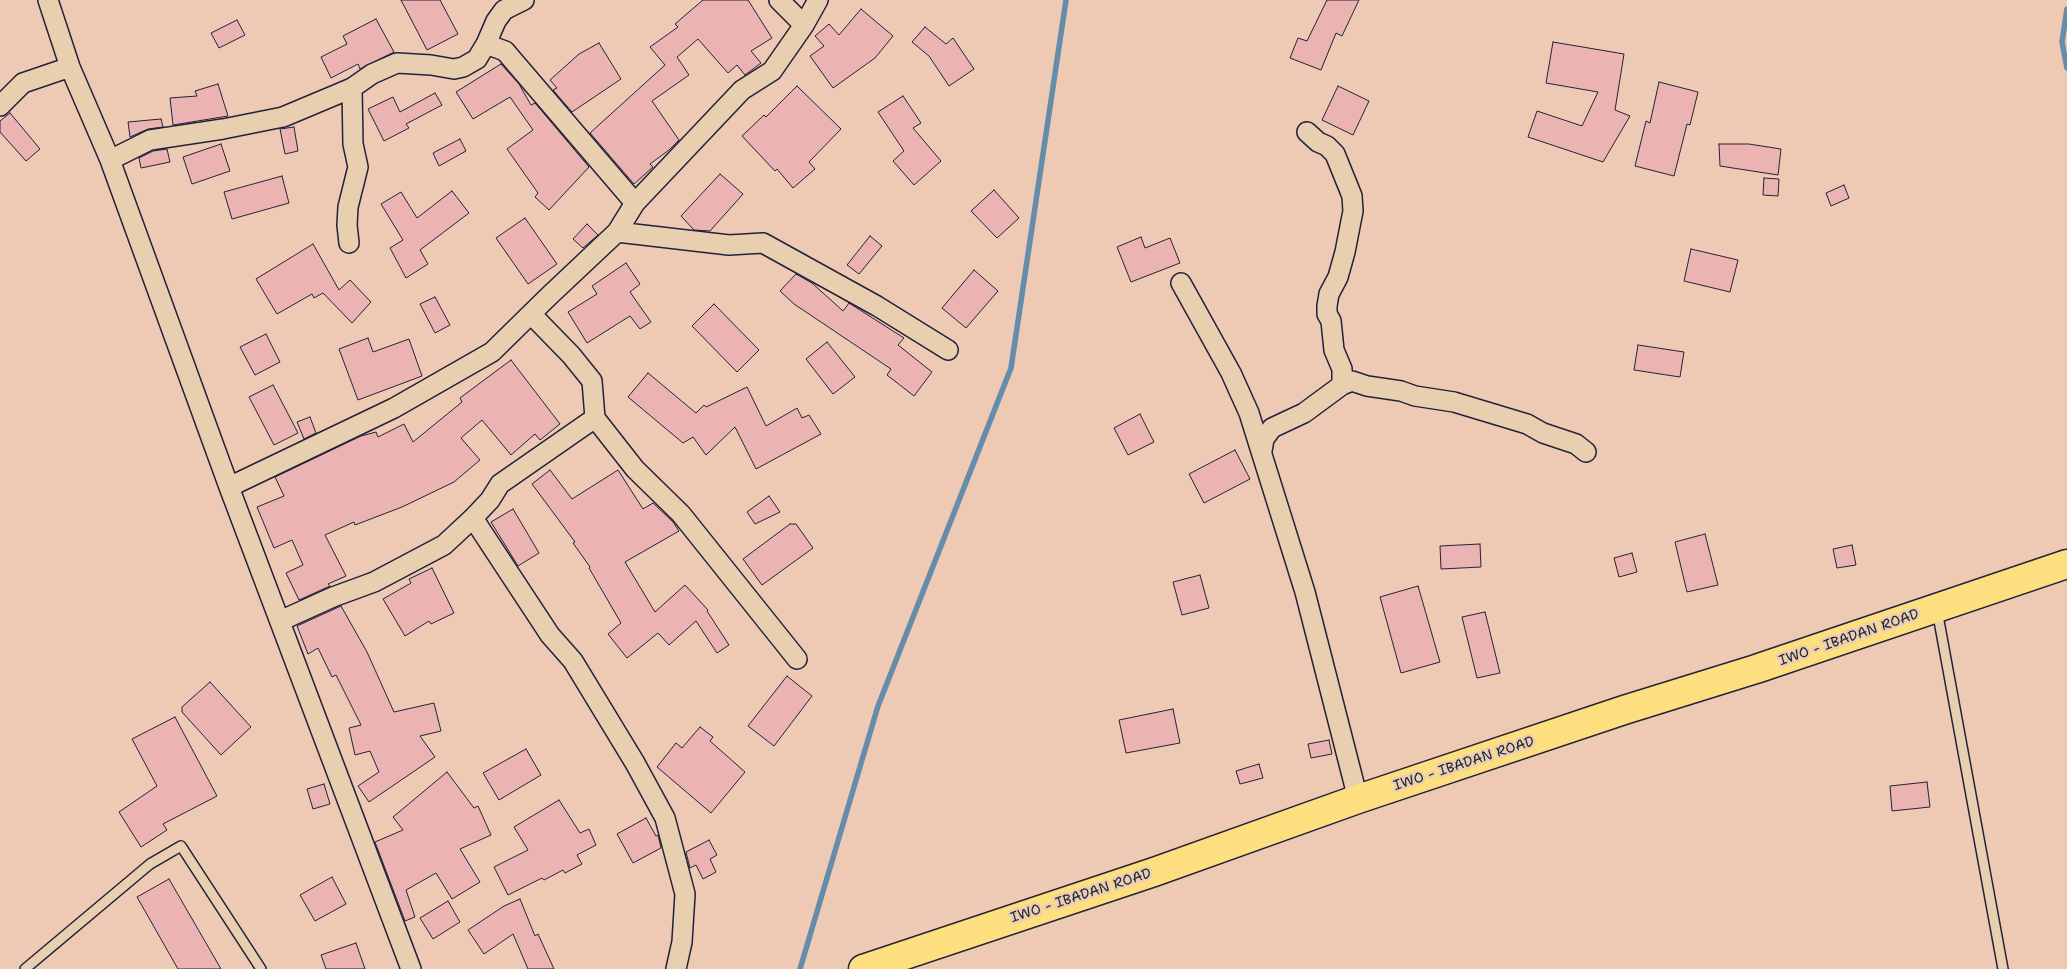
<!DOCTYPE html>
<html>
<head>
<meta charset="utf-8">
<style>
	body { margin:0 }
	canvas { display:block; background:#eecab4 }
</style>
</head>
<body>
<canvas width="2067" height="969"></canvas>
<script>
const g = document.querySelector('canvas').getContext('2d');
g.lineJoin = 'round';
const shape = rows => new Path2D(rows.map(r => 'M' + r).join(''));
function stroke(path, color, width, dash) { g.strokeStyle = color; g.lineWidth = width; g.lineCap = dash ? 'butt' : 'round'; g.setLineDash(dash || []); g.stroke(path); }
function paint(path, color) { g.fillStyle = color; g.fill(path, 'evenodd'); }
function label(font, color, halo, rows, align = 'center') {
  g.font = font + ' "Shantell Sans",sans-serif'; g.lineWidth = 5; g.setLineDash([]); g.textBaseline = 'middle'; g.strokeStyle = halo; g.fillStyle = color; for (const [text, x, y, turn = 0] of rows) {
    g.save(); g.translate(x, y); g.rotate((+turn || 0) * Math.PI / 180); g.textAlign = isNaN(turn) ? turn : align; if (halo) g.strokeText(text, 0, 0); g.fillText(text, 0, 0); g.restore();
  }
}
const stream = shape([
	[2067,9,2062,42,2067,68],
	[800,969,878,706,1011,368,1066,0]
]);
const building = shape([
	[401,0,440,0,458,34,427,50,401,0],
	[703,0,748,0,772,38,751,51,761,63,745,75,737,65,728,73,698,39,677,57,689,75,652,101,679,140,669,150,650,164,653,167,634,184,590,133,665,65,650,47,678,27,675,24,703,0],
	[1327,0,1359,0,1342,36,1336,33,1321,70,1290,58,1298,38,1307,41,1327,0],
	[861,9,893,36,875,58,833,88,810,56,824,46,815,36,829,24,839,35,861,9],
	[376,19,394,52,360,69,358,64,331,78,321,57,347,44,343,36,376,19],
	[237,20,245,35,219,48,211,33,237,20],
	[925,27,946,44,953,38,974,69,949,86,929,56,912,42,925,27],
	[1553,42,1624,54,1615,110,1630,116,1603,162,1528,137,1537,111,1582,126,1598,92,1546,83,1553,42],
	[599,43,621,79,572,112,553,90,557,88,550,80,579,54,599,43],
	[501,64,519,84,531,105,535,103,589,167,549,210,535,197,538,193,507,149,533,130,510,97,473,119,456,92,501,64],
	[1659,82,1698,92,1690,125,1687,124,1674,176,1635,166,1646,121,1650,123,1659,82],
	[218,84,228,116,173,125,170,98,197,96,195,91,218,84],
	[797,86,841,129,809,162,815,169,793,188,777,169,775,171,742,136,764,115,766,117,797,86],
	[1338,86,1369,101,1353,135,1322,120,1338,86],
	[435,93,442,105,406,124,409,128,384,141,368,109,393,97,400,112,435,93],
	[903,96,921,123,913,128,941,161,914,185,893,161,904,151,878,112,903,96],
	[10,113,40,149,26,161,0,132,0,121,10,113],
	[161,119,163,127,148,129,130,137,128,122,161,119],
	[294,127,298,151,285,154,280,129,294,127],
	[460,139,466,151,439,166,433,153,460,139],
	[221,144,230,171,192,184,183,157,221,144],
	[1719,144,1749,144,1781,149,1778,175,1720,166,1719,144],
	[167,149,170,162,141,168,139,158,153,151,167,149],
	[720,174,743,194,710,231,694,230,681,216,720,174],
	[282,176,289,203,232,219,224,192,282,176],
	[1764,178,1779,179,1778,196,1763,195,1764,178],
	[1844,185,1849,198,1831,206,1826,193,1844,185],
	[994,190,1019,218,997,238,971,211,994,190],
	[452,191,469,213,420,250,428,264,406,278,390,248,403,240,381,204,401,192,417,218,452,191],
	[525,218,557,264,528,284,496,238,525,218],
	[587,224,598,235,583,248,573,239,587,224],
	[870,236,882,246,859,274,847,265,870,236],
	[1141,237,1145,248,1170,238,1180,263,1131,282,1117,247,1141,237],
	[313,244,339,290,350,280,371,302,352,323,323,293,314,298,312,294,277,314,256,279,313,244],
	[1691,249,1738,260,1730,292,1684,281,1691,249],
	[626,263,640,284,630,292,651,322,640,329,630,316,587,343,568,312,597,294,592,286,626,263],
	[974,270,998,291,966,328,942,308,974,270],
	[796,274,812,283,843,311,849,303,904,338,898,345,932,372,914,396,887,375,891,369,794,304,780,291,796,274],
	[435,297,450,325,435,333,420,304,435,297],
	[714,304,759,350,737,372,692,326,714,304],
	[266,334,280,362,255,375,240,347,266,334],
	[368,338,373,352,409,339,422,376,358,400,339,349,368,338],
	[827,342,855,377,833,394,806,359,827,342],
	[1638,345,1684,352,1680,377,1634,370,1638,345],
	[511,360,560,424,540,440,535,434,511,455,482,420,461,438,480,460,454,482,402,507,355,525,354,522,325,535,346,576,328,584,330,586,299,600,286,573,303,565,292,540,274,548,257,507,284,496,275,477,361,436,376,432,378,437,404,424,413,442,462,402,460,398,511,360],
	[648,373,696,413,704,405,706,407,747,387,766,426,797,408,802,418,809,415,821,434,756,469,735,427,706,455,693,437,683,443,628,397,648,373],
	[273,385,298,433,274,445,249,397,273,385],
	[1140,414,1154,442,1128,455,1114,428,1140,414],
	[310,417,316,433,304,439,297,422,310,417],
	[1235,450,1250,479,1204,503,1189,474,1235,450],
	[550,470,572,499,618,470,643,509,653,503,673,522,679,531,625,562,655,612,685,585,708,610,707,611,729,645,717,653,696,621,669,645,658,633,627,658,608,634,621,623,589,568,590,567,573,543,575,542,532,484,550,470],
	[769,496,780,512,755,524,747,512,769,496],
	[513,509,539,553,518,566,491,522,513,509],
	[790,524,796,524,813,548,762,585,743,559,790,524],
	[1705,534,1718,585,1687,592,1675,542,1705,534],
	[1480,544,1481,567,1441,569,1440,546,1480,544],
	[1852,545,1856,565,1837,568,1833,549,1852,545],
	[1632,553,1637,572,1619,577,1614,558,1632,553],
	[432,568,454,613,431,624,429,621,405,636,383,599,411,583,409,579,432,568],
	[1200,575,1209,608,1182,615,1173,582,1200,575],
	[1418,586,1440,662,1401,673,1380,597,1418,586],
	[341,606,367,652,394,712,434,703,441,731,420,736,435,757,369,802,358,786,379,772,370,751,355,755,349,728,361,725,336,675,332,677,318,648,308,654,297,626,341,606],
	[1485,612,1500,673,1477,678,1462,617,1485,612],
	[787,676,812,696,774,746,748,726,787,676],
	[210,682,251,727,221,755,182,712,182,707,210,682],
	[1173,709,1180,743,1126,753,1119,720,1173,709],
	[175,717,217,796,163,824,167,830,141,847,119,812,157,786,132,739,175,717],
	[700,727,713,737,710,741,745,772,711,813,657,767,676,743,682,748,700,727],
	[1329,740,1332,754,1311,758,1308,744,1329,740],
	[526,749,541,775,499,800,483,773,526,749],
	[1259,764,1263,778,1240,784,1236,771,1259,764],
	[447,772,474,808,478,806,491,835,460,849,480,882,452,899,436,873,406,890,415,917,405,921,375,842,403,830,393,817,447,772],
	[1927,782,1930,807,1892,811,1890,786,1927,782],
	[324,784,330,804,313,809,307,789,324,784],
	[559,800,580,833,589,829,596,845,577,855,582,864,565,873,563,870,544,880,542,878,508,895,494,867,528,850,514,827,559,800],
	[646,818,656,836,658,835,661,848,633,863,617,834,646,818],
	[709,840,717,855,710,859,716,872,703,879,696,865,690,868,686,852,709,840],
	[332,877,346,904,315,921,300,895,332,877],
	[169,879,221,969,178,969,137,897,169,879],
	[520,899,535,936,538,934,554,969,528,969,513,934,484,954,468,930,504,906,520,899],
	[448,901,460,922,433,939,420,918,448,901],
	[356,943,365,969,326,969,321,955,356,943]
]);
const service = shape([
	[1937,610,2003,969],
	[25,969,150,864,181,846,261,969]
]);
const minor = shape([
	[48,0,70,67,110,160,229,487,411,969],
	[779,0,804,25],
	[486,44,496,21,504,10,524,0],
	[0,106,23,83,70,67],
	[110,160,150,140,223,129,283,117,352,88,372,74,397,63,431,65,454,69,463,67,477,59,486,44,505,51,635,203],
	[617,232,729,245,763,243,877,306,948,350],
	[349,243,347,225,348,207,358,167,353,144,352,88],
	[1181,283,1231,373,1249,413,1305,592,1358,799],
	[531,314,571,355,592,381,595,418,635,469,681,514,797,659],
	[1342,385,1352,381,1367,386,1401,391,1415,396,1454,402,1527,424,1543,433,1576,444,1586,452],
	[1262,451,1264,439,1272,428,1304,413,1342,385,1342,369,1334,350,1331,321,1327,314,1327,306,1329,294,1338,277,1345,252,1353,211,1352,196,1335,154,1327,146,1318,142,1307,132],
	[229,487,394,408,492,352,548,297,617,232,635,203,742,90,772,71,804,25,818,0],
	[473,518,550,635,573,661,635,763,665,818,685,894,682,942,676,969],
	[280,621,333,597,374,582,444,545,473,518,490,500,500,484,595,418]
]);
const primary = shape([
	[863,969,1154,872,1358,799,1624,710,1756,669,2067,564]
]);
const streetNames = [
	["IWO - IBADAN ROAD",1849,638,-19],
	["IWO - IBADAN ROAD",1464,764,-18],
	["IWO - IBADAN ROAD",1081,896,-18]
];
stroke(stream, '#658ca9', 5.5);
paint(building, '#ebb3b2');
stroke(building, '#22223b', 1);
stroke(service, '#22223b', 12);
stroke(minor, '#22223b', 22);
stroke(primary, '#22223b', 31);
stroke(service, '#e8cfb0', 9);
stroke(minor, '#e8cfb0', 19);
stroke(primary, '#fedf80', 28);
label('14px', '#22223b', '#e8cfb0', streetNames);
</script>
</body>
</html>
